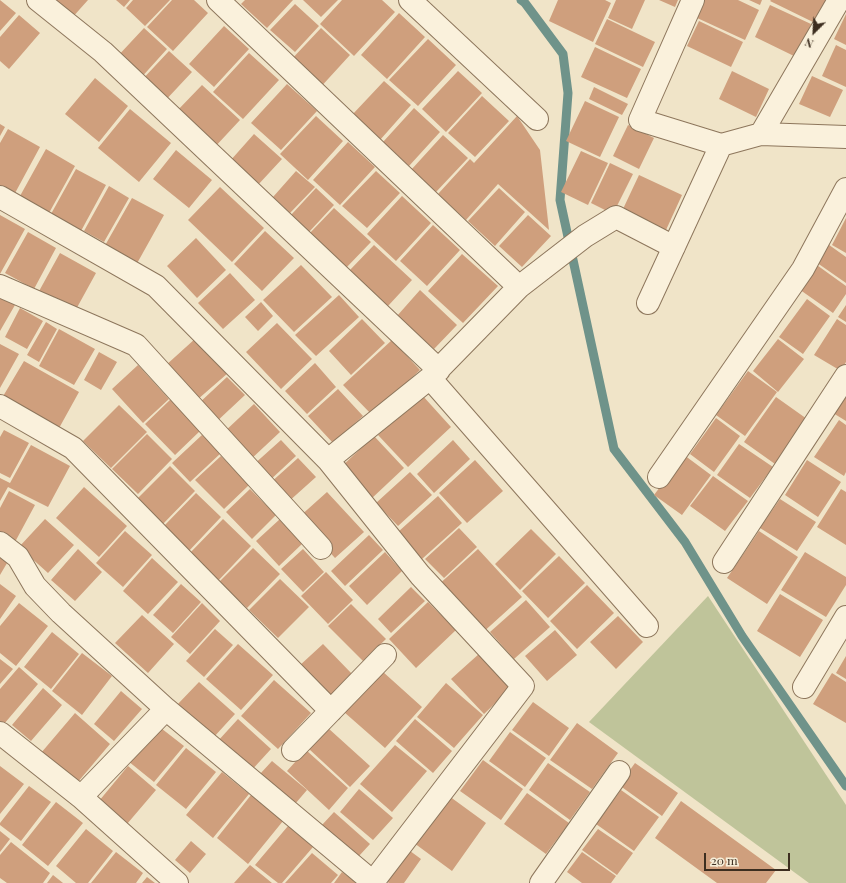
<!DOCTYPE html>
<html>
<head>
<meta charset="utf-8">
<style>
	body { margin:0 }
	#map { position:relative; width:846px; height:883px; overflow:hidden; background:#f0e4c8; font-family:"Playfair Display",serif }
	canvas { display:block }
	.north { position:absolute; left:794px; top:12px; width:40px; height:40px; -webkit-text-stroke:3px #f7eed8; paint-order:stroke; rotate:204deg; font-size:11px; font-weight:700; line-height:16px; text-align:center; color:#3d2e20 }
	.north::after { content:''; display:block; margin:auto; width:14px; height:18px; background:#3d2e20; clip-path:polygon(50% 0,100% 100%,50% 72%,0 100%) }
	.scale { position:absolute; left:704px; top:853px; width:86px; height:18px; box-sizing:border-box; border:2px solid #3d2e20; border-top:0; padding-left:5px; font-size:12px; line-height:14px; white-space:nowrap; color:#3d2e20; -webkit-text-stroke:3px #f7eed8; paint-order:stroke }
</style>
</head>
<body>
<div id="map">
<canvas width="846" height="883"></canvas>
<div class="north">N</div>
<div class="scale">20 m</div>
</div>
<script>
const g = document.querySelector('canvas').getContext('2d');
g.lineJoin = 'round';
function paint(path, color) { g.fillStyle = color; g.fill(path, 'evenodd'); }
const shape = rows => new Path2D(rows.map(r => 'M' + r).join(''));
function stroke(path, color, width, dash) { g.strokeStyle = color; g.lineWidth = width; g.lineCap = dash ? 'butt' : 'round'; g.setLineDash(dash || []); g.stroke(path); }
const cemetery = shape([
	[708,596,846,805,846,883,809,883,589,722]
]);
const stream = shape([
	[521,0,525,3,563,54,568,93,560,200,614,449,685,542,742,636,846,786]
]);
const building = shape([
	[0,0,16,13,0,31],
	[50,0,88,0,71,19],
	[116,0,130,0,124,7],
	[133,0,170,0,145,26,126,8],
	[172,0,194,0,208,13,173,51,147,27],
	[245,0,293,0,267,28,241,4],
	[303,0,338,0,321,17],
	[342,0,382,0,395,12,354,56,320,24],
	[558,0,605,0,611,3,593,42,549,21],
	[616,0,645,0,632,29,608,18],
	[659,0,678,0,675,7],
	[702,0,738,0,759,10,745,40,695,17],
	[749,0,762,0,760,5],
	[771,0,826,0,815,23,770,1],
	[295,4,319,26,295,52,270,30],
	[770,5,811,24,796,57,755,37],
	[399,13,425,37,387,79,361,55],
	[846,14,846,45,834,39],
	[19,15,40,33,9,69,0,61,0,37],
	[607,19,655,42,643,67,595,44],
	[699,21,743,42,731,67,687,46],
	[224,26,249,49,214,87,189,64],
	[144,28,167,49,139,80,116,58],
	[321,28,350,55,318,90,289,62],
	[428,39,456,65,418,106,389,80],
	[836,45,846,50,846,87,822,76],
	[595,47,641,69,627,98,581,77],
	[169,51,192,72,163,103,140,82],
	[249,53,279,80,243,119,213,92],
	[458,71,482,93,446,132,422,109],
	[732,71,769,89,756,117,719,99],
	[812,76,843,90,830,117,799,104],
	[95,78,128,106,99,142,65,114],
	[384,81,411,105,380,140,352,115],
	[287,84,317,111,281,150,251,123],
	[202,85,240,120,213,149,175,113],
	[594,87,628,104,622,115,589,99],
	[482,96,509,121,475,157,448,133],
	[585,101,619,117,600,157,566,141],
	[414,108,440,132,409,166,383,142],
	[130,109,171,143,139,182,98,148],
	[316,116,343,141,308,180,280,154],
	[517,116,540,150,549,230,498,184,466,220,438,194,470,159,474,163],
	[0,124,5,127,0,136],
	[628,125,654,138,639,169,613,156],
	[8,129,40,147,14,195,0,187,0,143],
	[254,134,282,159,257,186,230,161],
	[443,135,468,158,436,192,411,170],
	[348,142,375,167,340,205,313,180],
	[46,149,75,166,49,213,20,196],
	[176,150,212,180,189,208,153,179],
	[581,151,608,163,588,205,561,192],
	[610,163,633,174,613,214,591,203],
	[76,169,106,185,81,231,51,214],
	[296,171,315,187,290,213,273,197],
	[376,171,400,193,367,228,342,206],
	[639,175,682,195,666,230,623,209],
	[109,186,129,198,104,242,84,231],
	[220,187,264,228,232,262,188,220],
	[316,188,334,205,309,232,291,215],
	[499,188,525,212,495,246,468,221],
	[402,196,431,223,396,261,367,234],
	[132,198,164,215,135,267,103,249],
	[334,208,371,242,345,269,308,235],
	[0,215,25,229,0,274],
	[528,215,551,236,522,267,499,246],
	[846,218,846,253,832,245],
	[433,225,460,250,427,286,400,261],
	[265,231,294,258,262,291,234,264],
	[28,232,56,248,34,289,5,273],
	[196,238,226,270,197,298,167,266],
	[825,242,846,257,846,283,813,260],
	[374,245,412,280,388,306,349,271],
	[60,253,96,273,74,313,38,293],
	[462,254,498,286,463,323,428,291],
	[814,263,846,286,846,294,833,313,796,287],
	[301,265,332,297,294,332,263,300],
	[230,273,255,300,223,329,198,303],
	[420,290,457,325,434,349,397,316],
	[339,295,359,317,316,356,295,335],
	[0,297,15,305,0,331],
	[807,299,830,316,803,354,779,337],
	[261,302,273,316,258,331,245,317],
	[846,305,846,322,838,317],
	[20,308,43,321,27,349,5,337],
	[362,319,385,343,351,375,329,351],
	[837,319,846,325,846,362,841,371,814,355],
	[46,322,57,329,39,362,27,355],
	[277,323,312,359,281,389,246,352],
	[59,329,95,349,74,385,39,366],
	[196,338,228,373,197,400,165,366],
	[778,339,804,359,778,392,753,371],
	[392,340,420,370,372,415,343,385],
	[0,344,19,354,0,388],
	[99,352,117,362,101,390,84,380],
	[24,361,79,392,58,430,2,398],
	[315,363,336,387,307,414,285,391],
	[138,365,169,399,143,423,112,389],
	[748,371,777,392,745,436,716,415],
	[227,377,245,395,214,424,197,405],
	[338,389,363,416,333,443,308,416],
	[846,393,846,421,833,413],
	[422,395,451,427,408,467,378,435],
	[776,397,807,419,775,464,744,442],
	[171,399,201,430,175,455,145,424],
	[254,404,280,432,249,461,223,433],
	[119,405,147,432,111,468,83,441],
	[716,418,740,436,714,472,690,454],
	[839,420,846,425,846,472,844,476,814,457],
	[4,430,29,443,10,478,0,473,0,437],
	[147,434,172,459,138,494,112,469],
	[202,435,221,453,190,482,172,463],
	[374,436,404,468,370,500,340,468],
	[281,440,296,456,268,482,252,466],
	[453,440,470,459,434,493,417,474],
	[739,444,773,467,750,498,717,475],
	[31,445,70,466,48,507,8,487,0,501,0,478,10,483],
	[684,455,711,475,682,515,654,495],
	[221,456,249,485,224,509,195,480],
	[298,458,316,477,287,503,269,484],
	[475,460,503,491,467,523,439,493],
	[807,460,841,482,818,517,785,495],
	[170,466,195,491,162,525,136,500],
	[410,472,432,495,398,526,376,503],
	[713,476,748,501,725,531,690,506],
	[84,487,127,526,99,557,56,518],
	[250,489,276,515,252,539,226,512],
	[841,489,846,492,846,545,817,527],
	[9,491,35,505,15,542,0,534,0,508],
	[327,492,364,532,335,558,298,518],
	[196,493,221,517,188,552,163,527],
	[438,496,462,523,422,559,398,532],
	[780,499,816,522,797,551,760,528],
	[45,519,74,545,48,573,19,547],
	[223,519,251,546,217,582,188,555],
	[280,519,303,543,279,566,256,541],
	[459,528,477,547,444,578,425,559],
	[531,529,556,554,520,590,495,564],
	[125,531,152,555,123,587,96,563],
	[759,531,798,557,767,604,727,578],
	[369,535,383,550,345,586,331,571],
	[253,548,280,574,247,608,219,582],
	[78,549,102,572,75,601,51,580],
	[303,549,324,572,303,592,281,569],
	[478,549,522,597,480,635,436,587],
	[0,552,10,558,0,575],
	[385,552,402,571,367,605,349,586],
	[805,552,846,577,846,585,826,617,781,590],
	[559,556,585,583,548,618,522,591],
	[152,558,178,582,148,614,123,591],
	[326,572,353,600,328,624,301,596],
	[280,579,309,607,278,638,249,610],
	[0,584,16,596,0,619],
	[181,584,201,602,173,633,153,615],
	[587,585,614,613,577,649,550,621],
	[411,587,425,601,391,633,378,619],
	[780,594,823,620,800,657,757,631],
	[526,600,550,627,514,659,490,632],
	[428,602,456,630,416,668,389,639],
	[19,603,48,626,16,666,0,653,0,626],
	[202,603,220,621,190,654,171,637],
	[351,604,386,639,363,661,328,626],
	[142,615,174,644,148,673,115,643],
	[618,616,643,642,616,669,590,642],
	[215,629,233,645,204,677,186,661],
	[555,630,577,655,547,681,525,656],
	[52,632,79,654,51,689,24,667],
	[238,644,273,675,241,710,206,679],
	[323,644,354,676,330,699,298,667],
	[82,653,112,676,82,715,52,691],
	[480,653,512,687,484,714,451,679],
	[846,656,846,679,836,673],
	[0,659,13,669,0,684],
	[19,667,38,684,4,724,0,721,0,689],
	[382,671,422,707,385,748,344,712],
	[832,673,846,682,846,723,813,704],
	[274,680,311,713,278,749,241,716],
	[199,682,235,714,213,738,176,706],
	[446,683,483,715,454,748,417,717],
	[43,688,62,705,31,741,12,725],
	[121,691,142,709,114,741,94,724],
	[533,702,569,728,549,756,512,730],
	[75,713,110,744,77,783,41,753],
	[238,719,271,749,250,772,217,742],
	[415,719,452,751,433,773,396,741],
	[577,723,618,753,592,789,550,760],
	[157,725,184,746,154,782,128,761],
	[328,728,370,766,350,787,309,749],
	[510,732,546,758,525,787,489,761],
	[395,745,427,771,392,812,360,784],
	[186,748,216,772,186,809,156,785],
	[306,750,348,788,329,810,287,771],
	[483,760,523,789,501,820,460,791],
	[272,761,307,790,295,804,260,774],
	[548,763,590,792,570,820,529,790],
	[635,763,678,793,662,816,619,785],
	[0,766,24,784,0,814],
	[128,766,156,790,127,824,99,801],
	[222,772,249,794,213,838,186,815],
	[29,786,51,802,21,841,0,825,0,823],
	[359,789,393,818,373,840,340,812],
	[621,790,659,817,634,851,596,824],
	[527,793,569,823,546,854,504,824],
	[251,795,283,821,248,864,217,838],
	[449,796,486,823,452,871,414,843],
	[681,801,776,870,766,883,717,883,655,838],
	[56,802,83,823,48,866,22,845],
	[334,812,370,844,359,856,322,825],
	[288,826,313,847,282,883,278,883,255,865],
	[86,829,113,851,88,883,76,883,56,866],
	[598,829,633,853,617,875,582,850],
	[0,831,10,839,0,852],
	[191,841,206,854,190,873,175,860],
	[11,842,50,873,43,883,7,883,0,878,0,855],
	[406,848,421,859,404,883,389,883,384,879],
	[116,852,143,873,136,883,91,883],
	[582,852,616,876,611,883,582,883,567,872],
	[312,853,338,875,331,883,285,883],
	[250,865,272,883,234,883],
	[342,872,357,883,334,883],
	[53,875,63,883,47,883],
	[147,877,155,883,142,883]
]);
const minor = shape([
	[38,0,103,52,439,370],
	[218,0,519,287,430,378,328,460],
	[410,0,537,119],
	[693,0,640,120,721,145,761,134,846,137],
	[761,134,839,0],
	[0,197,156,286,328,460,420,575,523,686,373,882],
	[0,286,136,345,321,548],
	[519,287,585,236,616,217,674,247],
	[648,303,721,145],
	[430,378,647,626],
	[0,406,73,448,331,711],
	[659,477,803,269,846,189],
	[0,543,18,557,35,586,61,613,166,709,374,883],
	[724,562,846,376],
	[804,687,846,617],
	[0,733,81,797,177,883],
	[293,750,385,655],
	[81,797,166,709],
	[541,883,619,772]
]);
paint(cemetery, '#bfc49a');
stroke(stream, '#6f938a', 9);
paint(building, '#cf9f7d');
stroke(minor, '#8d765c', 24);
stroke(minor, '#faf1dc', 22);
</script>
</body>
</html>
